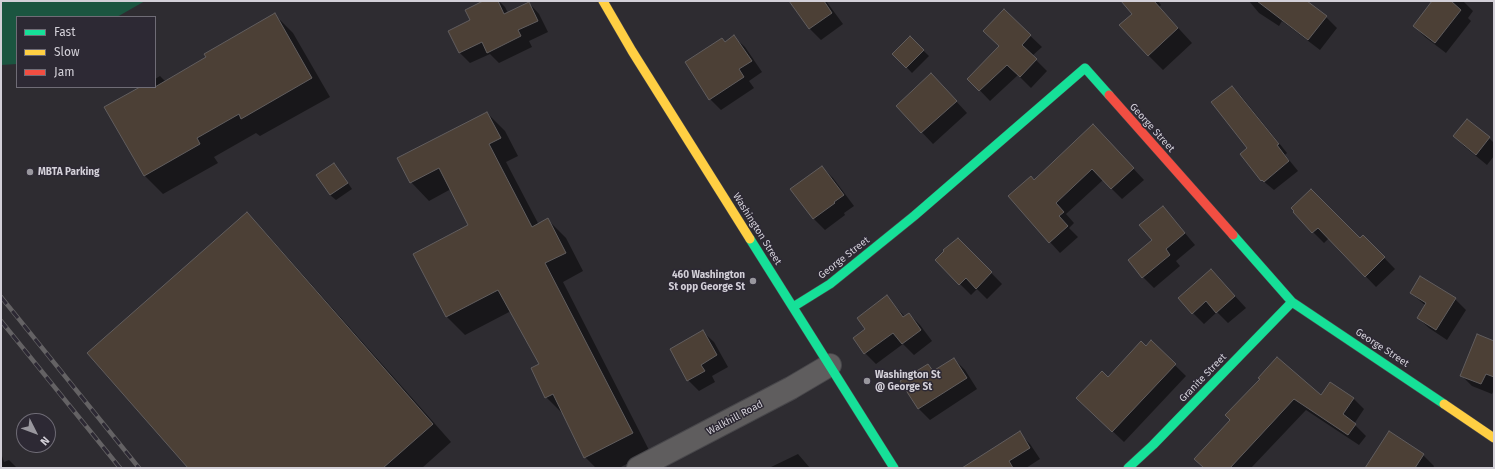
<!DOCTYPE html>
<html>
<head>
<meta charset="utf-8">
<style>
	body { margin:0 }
	#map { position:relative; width:1495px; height:469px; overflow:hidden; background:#2e2c31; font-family:"Fira Sans",sans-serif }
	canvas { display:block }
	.frame { position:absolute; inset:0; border:2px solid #d3d0d8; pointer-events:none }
	.legend { position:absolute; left:16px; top:16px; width:140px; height:72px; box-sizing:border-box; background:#2d2934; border:1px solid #6f6c76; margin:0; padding:5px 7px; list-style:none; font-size:12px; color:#d3d0d8 }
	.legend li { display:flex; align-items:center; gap:8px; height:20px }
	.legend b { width:20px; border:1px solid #6f6c76 }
	.north { position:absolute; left:16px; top:413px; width:40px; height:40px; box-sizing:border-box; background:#2d2934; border:1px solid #6f6c76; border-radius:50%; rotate:132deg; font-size:11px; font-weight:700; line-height:16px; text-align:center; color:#d3d0d8 }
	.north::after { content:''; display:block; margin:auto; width:14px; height:18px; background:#99979e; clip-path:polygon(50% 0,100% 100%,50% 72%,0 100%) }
</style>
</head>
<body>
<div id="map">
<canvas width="1495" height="469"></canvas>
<div class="frame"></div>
<ul class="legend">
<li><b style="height:5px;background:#16e098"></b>Fast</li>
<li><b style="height:5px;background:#ffcf43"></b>Slow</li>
<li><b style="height:5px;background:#f24e42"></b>Jam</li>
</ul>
<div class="north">N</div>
</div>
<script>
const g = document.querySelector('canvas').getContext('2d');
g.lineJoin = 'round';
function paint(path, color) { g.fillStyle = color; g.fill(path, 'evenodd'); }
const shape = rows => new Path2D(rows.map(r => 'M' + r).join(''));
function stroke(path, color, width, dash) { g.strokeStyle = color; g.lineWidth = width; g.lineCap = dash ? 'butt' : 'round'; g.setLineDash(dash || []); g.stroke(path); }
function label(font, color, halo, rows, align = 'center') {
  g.font = font + ' "Fira Sans",sans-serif'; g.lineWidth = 3; g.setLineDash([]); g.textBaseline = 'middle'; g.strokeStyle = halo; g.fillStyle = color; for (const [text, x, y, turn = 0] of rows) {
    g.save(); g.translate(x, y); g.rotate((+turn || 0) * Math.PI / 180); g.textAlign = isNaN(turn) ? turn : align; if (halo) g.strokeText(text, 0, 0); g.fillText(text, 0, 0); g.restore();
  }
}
const green = shape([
	[1,1,145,1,117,17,17,17,17,64,1,65]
]);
const shadow = shape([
	[485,1,499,1,505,7,508,13,529,3,539,14,548,32,529,41,532,47,499,63,490,54,470,63,459,52,471,20],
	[791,1,826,1,843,24,821,40,810,29],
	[1122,1,1158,1,1161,5,1159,7,1192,43,1163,70,1148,55,1134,14],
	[1249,1,1300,1,1326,17,1337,28,1320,50,1282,21,1279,26,1259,13],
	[1434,1,1463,1,1473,11,1468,18,1471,21,1446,53,1425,37,1414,26],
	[1004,11,1042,47,1032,56,1047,71,1031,88,1018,75,990,101,969,79,1000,47],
	[275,15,293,33,330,97,260,136,256,133,214,157,218,163,163,194,145,176,106,108,142,87,155,87,155,79,160,76,165,81,207,57],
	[734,37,745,47,762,72,749,81,754,88,721,110,710,99,722,39,725,42],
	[910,38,929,56,912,73,894,54],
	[942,86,967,113,933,144,897,106],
	[1232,87,1241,96,1287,153,1285,155,1298,171,1274,190,1262,180,1248,148],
	[487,113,505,131,518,156,506,162,539,225,548,220,566,238,583,271,563,282,650,452,619,468,596,468,585,457,564,415,546,397,540,365,511,311,465,335,447,317,414,254,469,225,451,189,429,201,411,182],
	[1454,136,1489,138,1494,143,1494,156,1487,165,1465,147],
	[1104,137,1144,180,1122,199,1103,180,1066,214,1074,223,1069,228,1078,237,1060,253,1050,242,1034,181],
	[334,164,339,170,352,189,336,200,330,195,317,175],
	[822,167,833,178,854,206,844,213,845,215,825,230,814,219,792,189],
	[1163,207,1195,245,1176,261,1180,266,1154,288,1143,277],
	[1294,213,1360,240,1363,236,1395,269,1376,287,1329,238,1324,243],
	[247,214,265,232,451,442,422,468,190,468],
	[958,239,1002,284,987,299,977,289,971,295,936,260],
	[1211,270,1246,308,1228,323,1217,312,1204,324,1193,313],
	[1411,293,1455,299,1466,310,1447,340,1429,328,1418,318,1426,306],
	[887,297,905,317,909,314,920,325,932,341,914,355,903,344,876,364,865,353,854,339,867,329],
	[703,332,714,342,728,367,712,376,715,382,699,391,688,380],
	[1151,342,1186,376,1124,442,1089,409,1108,378,1146,348],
	[1494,342,1494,390,1492,394,1472,386,1461,375],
	[954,359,965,370,977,389,930,420,919,409,901,382,927,365,934,372],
	[1261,379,1321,396,1353,398,1364,409,1354,424,1366,436,1359,445,1306,410,1251,468,1205,468,1231,420],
	[1019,433,1030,444,1040,459,1026,468,975,468],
	[1,453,4,462,9,460,17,468,1,468],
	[798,454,810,468,769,468],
	[1423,455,1434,466,1433,468,1370,468]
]);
const building = shape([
	[483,1,498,1,504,14,529,2,538,21,518,30,521,36,487,53,482,42,459,53,448,31,470,20,465,10,483,1],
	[789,1,824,1,832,13,809,29,789,1],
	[1121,1,1154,1,1178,28,1148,56,1119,25,1132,14,1121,1],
	[1257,1,1307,1,1327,16,1308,40,1257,1],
	[1432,1,1451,1,1461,10,1435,43,1413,26,1432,1],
	[1004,9,1031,35,1022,45,1037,59,1020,77,1007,65,979,91,967,79,999,46,983,31,1004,9],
	[275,13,312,78,241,119,239,114,197,138,200,144,144,176,104,107,140,87,155,87,206,57,204,54,275,13],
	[734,35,752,61,739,69,744,77,709,100,685,62,722,38,725,42,734,35],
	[910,36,924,50,906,68,892,54,910,36],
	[931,73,957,101,921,133,896,106,931,73],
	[1232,86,1279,144,1277,145,1289,161,1264,182,1262,180,1261,181,1240,154,1247,148,1211,102,1232,86],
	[487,112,501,138,489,144,532,227,548,218,566,253,545,263,633,433,584,458,553,394,545,398,531,368,539,364,498,290,446,317,413,254,468,225,439,168,410,183,397,158,487,112],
	[1467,119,1490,137,1476,155,1453,136,1467,119],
	[1093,124,1134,168,1111,189,1092,169,1056,203,1064,212,1059,216,1068,226,1049,243,1008,196,1031,176,1034,180,1093,124],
	[334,163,348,183,330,195,316,175,334,163],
	[822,166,844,195,834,202,835,203,813,219,790,189,822,166],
	[1311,189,1360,238,1363,235,1385,257,1365,277,1318,228,1312,233,1293,212,1294,211,1291,208,1311,189],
	[1163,206,1185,233,1166,249,1170,255,1142,278,1128,260,1152,240,1139,225,1163,206],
	[247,212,433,424,383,468,188,468,87,353,247,212],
	[958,238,992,272,976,289,966,278,959,285,935,260,944,251,943,250,958,238],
	[1211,269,1235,296,1216,313,1206,301,1192,314,1178,298,1211,269],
	[1420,276,1456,298,1436,330,1417,318,1426,303,1410,293,1420,276],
	[887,295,903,317,909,313,921,330,902,344,893,333,864,354,853,338,865,329,857,318,887,295],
	[703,330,717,355,701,365,705,371,687,381,670,349,703,330],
	[1477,334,1494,341,1494,377,1486,374,1481,384,1460,376,1477,334],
	[1151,340,1176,364,1112,432,1076,398,1102,371,1108,377,1141,341,1146,346,1151,340],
	[1277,357,1321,395,1330,382,1354,398,1343,414,1356,424,1348,435,1294,399,1230,468,1204,468,1194,459,1230,420,1225,415,1260,379,1258,378,1277,357],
	[954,358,967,378,918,409,900,381,928,364,933,371,954,358],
	[1020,431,1030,448,1009,461,1013,468,962,468,1020,431],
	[1389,431,1424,454,1415,468,1365,468,1389,431]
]);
const street = shape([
	[638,468,791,388,830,365]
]);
const fast = shape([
	[1233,235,1292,302,1444,404],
	[750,239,894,468],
	[793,307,830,284,914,216,1085,68,1109,95],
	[1128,468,1153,445,1292,302]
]);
const slow = shape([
	[603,1,632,51,750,239],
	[1444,404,1494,438]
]);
const jam = shape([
	[1109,95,1233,235]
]);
const rail = shape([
	[1,297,139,468],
	[1,321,120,468]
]);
const markers = [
	[30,172,4,"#99979e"],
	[753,281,4,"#99979e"],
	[867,381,4,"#99979e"]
];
const streetNames = [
	["George Street",1152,128,48],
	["Washington Street",757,229,58],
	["George Street",844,258,-38],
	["George Street",1382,348,33],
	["Granite Street",1203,378,-46],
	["Walkhill Road",735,418,-28]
];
const poiNames = [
	["MBTA Parking",38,172],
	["460 Washington",745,275,"right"],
	["St opp George St",745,287,"right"],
	["Washington St",875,375],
	["@ George St",875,387]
];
paint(green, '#1b5540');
paint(shadow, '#0007');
paint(building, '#4c4036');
stroke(building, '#615d5e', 1);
stroke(street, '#48474b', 24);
stroke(fast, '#48474b', 10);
stroke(slow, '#48474b', 10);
stroke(jam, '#48474b', 10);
stroke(street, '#5f5d5e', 22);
stroke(fast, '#16e098', 9);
stroke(slow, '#ffcf43', 9);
stroke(jam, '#f24e42', 9);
stroke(rail, '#646264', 4.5);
stroke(rail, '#2d2934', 3, [9]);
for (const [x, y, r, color] of markers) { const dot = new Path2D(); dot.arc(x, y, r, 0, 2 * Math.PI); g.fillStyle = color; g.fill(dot); stroke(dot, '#2d2934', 1.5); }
label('10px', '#d3d0d8', '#2d2934', streetNames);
label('bold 10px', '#d3d0d8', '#2d2934', poiNames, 'left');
</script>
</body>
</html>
